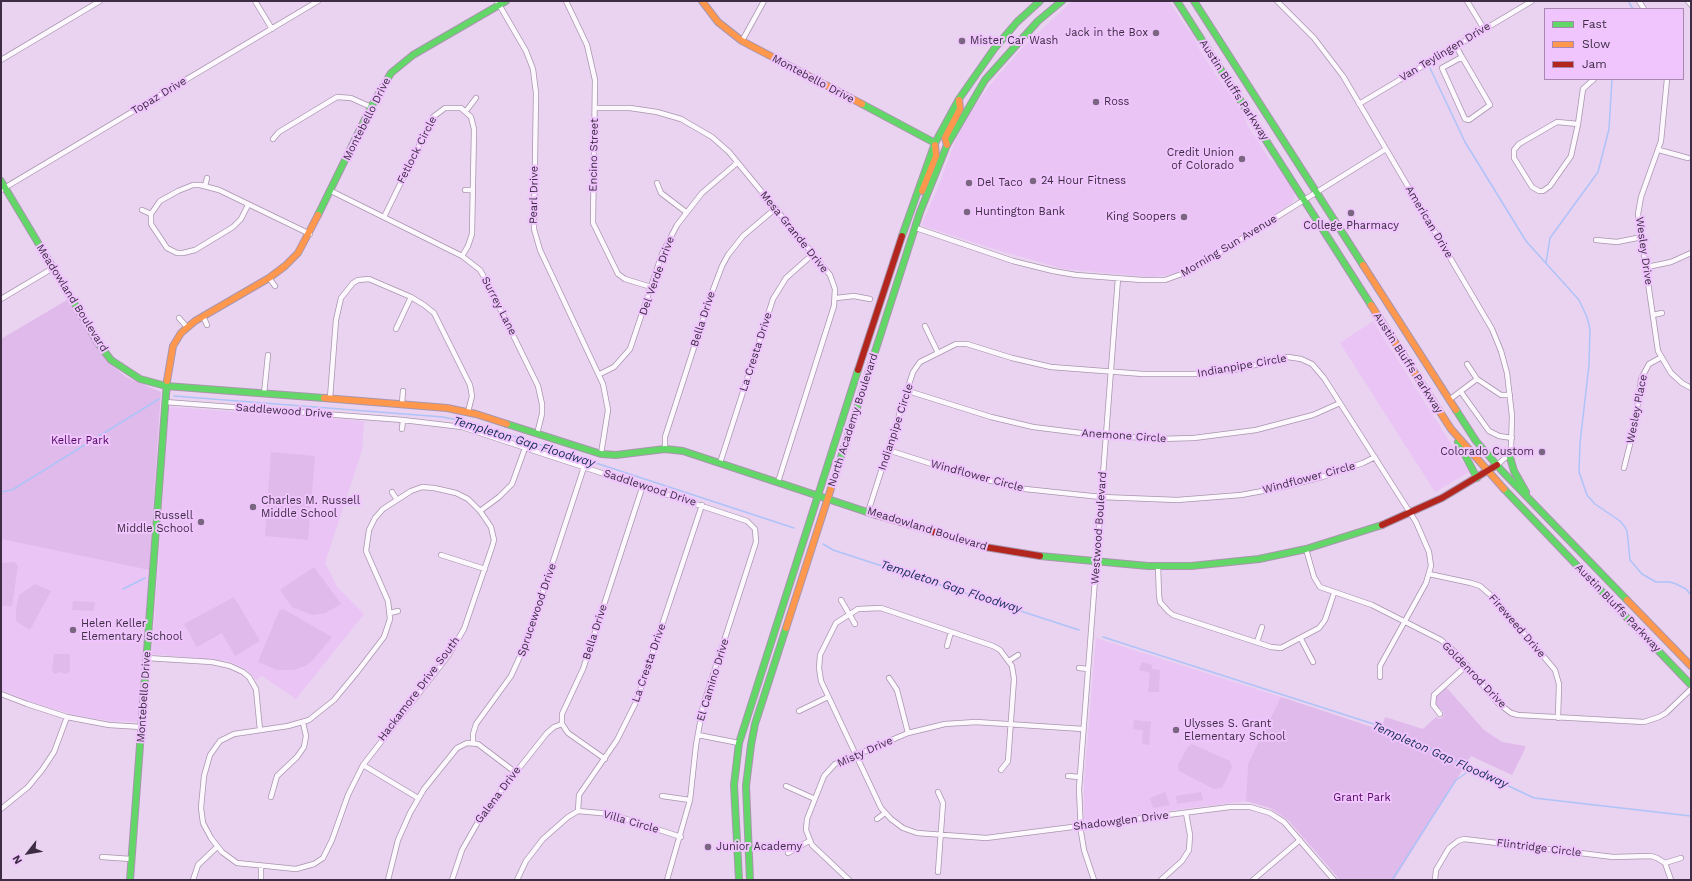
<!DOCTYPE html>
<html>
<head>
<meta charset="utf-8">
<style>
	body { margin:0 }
	#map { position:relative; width:1692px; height:881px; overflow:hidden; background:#ead2f1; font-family:"Work Sans",sans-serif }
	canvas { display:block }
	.frame { position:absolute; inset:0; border:2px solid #3d2c43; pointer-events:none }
	.legend { position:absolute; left:1544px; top:8px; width:140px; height:72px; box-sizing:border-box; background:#f0c5fe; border:1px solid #a888b3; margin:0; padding:5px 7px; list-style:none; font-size:12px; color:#3d2c43 }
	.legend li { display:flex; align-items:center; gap:8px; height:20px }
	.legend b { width:20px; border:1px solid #a888b3 }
	.north { position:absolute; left:8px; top:833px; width:40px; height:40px; -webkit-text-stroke:3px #f0c5fe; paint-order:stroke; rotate:239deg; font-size:11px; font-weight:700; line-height:16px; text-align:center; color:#3d2c43 }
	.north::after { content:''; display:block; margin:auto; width:14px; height:18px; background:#3d2c43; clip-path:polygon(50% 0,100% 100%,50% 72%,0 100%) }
</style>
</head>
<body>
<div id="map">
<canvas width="1692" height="881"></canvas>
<div class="frame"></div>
<ul class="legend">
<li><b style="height:5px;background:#63d668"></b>Fast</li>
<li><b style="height:5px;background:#ff974d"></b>Slow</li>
<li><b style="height:5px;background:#b3261e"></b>Jam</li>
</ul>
<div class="north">N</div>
</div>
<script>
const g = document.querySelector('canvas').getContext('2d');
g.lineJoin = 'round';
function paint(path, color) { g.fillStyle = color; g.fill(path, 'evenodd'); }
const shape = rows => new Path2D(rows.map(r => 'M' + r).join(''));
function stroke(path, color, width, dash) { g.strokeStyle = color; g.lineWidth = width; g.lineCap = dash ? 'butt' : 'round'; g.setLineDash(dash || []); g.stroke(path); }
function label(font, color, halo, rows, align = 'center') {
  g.font = font + ' "Work Sans",sans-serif'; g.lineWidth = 4; g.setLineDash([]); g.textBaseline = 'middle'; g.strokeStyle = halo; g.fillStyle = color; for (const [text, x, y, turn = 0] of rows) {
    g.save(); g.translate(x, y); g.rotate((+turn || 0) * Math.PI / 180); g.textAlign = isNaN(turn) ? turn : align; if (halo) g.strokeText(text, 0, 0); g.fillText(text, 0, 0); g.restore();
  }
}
const built = shape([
	[1072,1,1169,1,1188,30,1193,34,1199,49,1218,78,1243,112,1248,126,1270,160,1276,164,1294,192,1295,197,1291,204,1200,262,1174,274,1152,277,1064,269,994,249,923,226,922,224,937,190,955,141,971,111,990,85,1022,48],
	[1373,321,1469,472,1435,492,1340,343],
	[171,407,364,421,362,450,325,563,337,587,364,614,296,699,262,676,256,680,247,670,228,661,152,654,169,409],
	[1,539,149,570,138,721,136,722,110,721,75,715,33,703,1,690],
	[1096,638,1281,697,1248,764,1246,801,1086,821,1084,819,1084,782]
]);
const green = shape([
	[67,300,92,341,108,362,126,377,161,392,149,570,1,539,1,339],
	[271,452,315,456,308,540,265,536],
	[14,562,18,566,12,606,1,606,1,563],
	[314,567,341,604,325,613,312,615,292,607,280,590],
	[35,584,51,591,30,630,16,621,16,609,19,595],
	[234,597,260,641,235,656,222,633,197,647,184,624],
	[73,601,95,602,94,611,72,610],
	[283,609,332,637,311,662,305,666,293,670,277,670,258,662,279,611],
	[54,654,70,654,70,671,67,674,60,672,55,674,52,671],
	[1142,662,1152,665,1152,669,1160,670,1159,692,1148,692,1150,673,1139,670],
	[1445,686,1484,730,1502,742,1525,746,1525,749,1512,775,1471,756,1394,880,1340,880,1289,821,1270,808,1246,801,1248,764,1281,697,1381,730,1385,717,1423,729,1436,717,1440,719,1444,716,1443,711,1437,707,1434,699,1437,693],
	[1134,720,1151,722,1149,745,1142,744,1143,730,1133,729],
	[1192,744,1230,761,1232,768,1222,788,1214,789,1179,771,1178,765,1187,748],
	[1165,792,1170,805,1153,808,1150,798],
	[1201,792,1203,800,1177,804,1176,796]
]);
const stream = shape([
	[1628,1,1633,9],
	[1430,68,1465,142,1526,241,1579,300,1587,317,1590,329,1589,365,1580,443,1579,472,1587,495,1595,504,1620,521,1625,527,1627,531,1630,560,1642,574,1656,582,1670,582,1676,584,1686,589,1691,595],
	[1546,263,1550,238,1598,172,1609,129,1612,79],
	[174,396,443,417,477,424,794,528],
	[1,492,12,490,159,399],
	[823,544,833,550,1079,630],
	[123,589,145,578],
	[1103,637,1386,728,1534,798,1691,816],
	[1392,880,1456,780,1472,769]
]);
const street = shape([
	[255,1,272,29],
	[497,1,526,51,533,69,536,93,534,229,540,250,603,384,608,410,601,454],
	[566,1,587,45,595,80,593,223,618,274,625,279,651,287],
	[1277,1,1314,38,1343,76,1492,329,1501,351,1507,373,1512,416,1511,448,1506,457,1497,465],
	[1467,1,1484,29],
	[1639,1,1644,9],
	[1688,1,1691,5],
	[742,41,764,1],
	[1456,46,1462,57,1490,105,1469,120,1465,119,1442,68,1462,57],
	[1,60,100,1],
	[1667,79,1661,141,1641,197,1638,214,1658,351,1671,373,1682,383,1691,388],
	[1359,104,1532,1],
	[595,108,630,108,657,112,681,119,712,137,729,152,830,275,835,289,834,306,778,482],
	[466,111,476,98],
	[1557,122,1578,124,1571,156,1550,186,1543,191,1539,191,1532,187,1514,158,1514,150,1519,144,1557,122],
	[1578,124,1583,89,1594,79],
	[273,139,279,132,337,97,351,98,371,107],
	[1659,150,1688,158],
	[657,183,661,193,686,212],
	[205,186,207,178],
	[1,190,318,1],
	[465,190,473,190],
	[331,191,462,256,480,270,487,282,538,386,542,404,542,414,537,434],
	[248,205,241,219,233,227,195,250,183,253,177,253,167,248,151,224,151,214,160,201,178,191,193,185,200,185,219,190,310,234],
	[142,210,151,214],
	[384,217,433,117,445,108,461,108,471,117,474,129,472,234,468,246,462,256],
	[916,228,1013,261,1053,271,1076,275,1142,280,1165,280,1190,271,1386,149],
	[1596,240,1617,242,1642,237],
	[1647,267,1671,262,1691,253],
	[269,278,275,286],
	[836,298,854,296,870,299],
	[1,299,53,268],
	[1653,315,1662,313],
	[203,316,207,325],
	[179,318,187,327],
	[925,326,938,353],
	[396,329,411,297],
	[1467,364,1477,379,1501,395,1510,395],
	[600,374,614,367,630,349,662,254,677,225,702,193,737,163],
	[908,391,991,417,1033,427,1089,434,1158,439,1194,438,1256,430,1313,415,1340,403],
	[1461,392,1489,431,1499,436,1512,438],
	[264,394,268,355],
	[330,398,336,320,341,298,353,283,358,280,369,279,411,297,424,305,434,313,470,385,472,396,468,412],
	[1449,400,1477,379],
	[165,402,403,420,462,427,747,521,755,529,756,542,703,706,696,745,690,800,667,880],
	[402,403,403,391],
	[402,429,403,420],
	[665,449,665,437,711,295,722,266,728,255,743,236,776,208],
	[888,450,963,474,1025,489,1101,497,1177,500,1241,495,1279,488,1322,477,1363,463,1375,457],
	[720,463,773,299,786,278,813,254],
	[1624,468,1635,424,1641,379,1649,364,1660,358],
	[422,487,434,488,456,493,468,499,480,511,491,527,494,540,492,547,464,629,448,656,363,765,348,795,332,840,323,858,314,864,296,869,237,863,222,852,211,838,203,823,201,808,204,776,210,755,220,741,234,734,288,726,309,720,334,700,358,671,384,637,390,619,388,601,366,551,369,530,375,518,383,509,411,491,422,487],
	[392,492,397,500],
	[480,511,499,497,512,484,525,448],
	[868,512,913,372,920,362,956,344,967,344,1012,358,1051,367,1143,374,1194,374,1234,370,1288,357,1301,359,1312,364,1324,378,1416,522,1429,552,1431,566,1426,583,1380,666,1380,677],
	[1306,549,1314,577,1320,587,1372,605,1441,640,1455,652,1498,703,1511,713,1518,715,1644,722,1659,717,1666,713,1691,689],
	[441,555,485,569],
	[1158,566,1159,595,1160,602,1168,611,1173,615,1271,647,1281,648,1319,628,1325,620,1334,593],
	[1429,574,1471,583,1480,586,1494,598,1555,670,1559,684,1558,718],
	[841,600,855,624],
	[390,613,398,611],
	[1301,639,1313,662],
	[1257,642,1262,627],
	[947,646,951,632],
	[147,658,212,662,230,666,243,672,249,677,256,689,260,730],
	[1009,661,1018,655],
	[1079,668,1088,669],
	[889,678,897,690,908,733],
	[1,694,27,704,67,717,109,725,142,727],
	[799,711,828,697],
	[1440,714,1433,705,1434,695,1467,665],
	[698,735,739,743],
	[473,743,473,734,476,724,511,676,527,641,584,467],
	[605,759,568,733,562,724,562,714,583,669,643,485],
	[363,765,418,798],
	[1001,770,1008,761,1014,679,1012,666,1000,650,993,646,881,608,858,609,836,623,820,655,819,668,821,681,881,808,891,819,903,828,917,833,986,838,1230,807,1250,807,1270,813,1284,822,1334,880],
	[1068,776,1080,777],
	[786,786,815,799],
	[662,796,690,800],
	[271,797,277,776,297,757,304,747,306,736,303,723],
	[1,809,28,787,42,770,54,752,67,717],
	[578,811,579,795,617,740,637,700,702,505],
	[877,819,885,813],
	[788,853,809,841],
	[102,857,131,859],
	[1665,863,1681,858],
	[938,872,943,803,938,792],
	[193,880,198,865,217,847],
	[261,880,261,866],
	[388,880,398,840,410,813,424,789,457,748,467,743,478,744,515,772],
	[452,880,462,850,482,815,547,733,554,727,562,724],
	[517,880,526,861,543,839,568,817,578,811,611,814,681,837],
	[849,880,812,845,806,830,807,819,824,776,835,764,908,733,945,724,976,722,1083,729],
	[1094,880,1084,850,1081,832,1079,789,1118,278],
	[1161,880,1182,861,1189,850,1190,835,1186,813],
	[1253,880,1300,840],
	[1435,880,1436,870,1449,848,1458,841,1464,839,1613,857,1651,856,1657,858,1665,863,1671,880]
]);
const fast = shape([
	[1177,1,1371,305],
	[1194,1,1363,265],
	[862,104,935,143],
	[1,181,98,343,111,360,140,379,166,386,324,398],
	[318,215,371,107,391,73,413,55,506,1],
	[902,236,935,143,959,99,994,49,1017,22,1040,1],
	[1456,410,1476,441,1502,471,1627,600],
	[507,424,601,454,616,455,665,449,683,451,876,515],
	[1458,442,1477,478],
	[1509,454,1514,471,1526,492],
	[835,476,920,212,947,145,985,80,1038,21,1062,1],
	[1504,489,1691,685],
	[1040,556,1148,566,1191,566,1259,559,1306,549,1382,525],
	[130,880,167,381],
	[739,880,734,785,739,743,858,370],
	[750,880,746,786,751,745,755,724,786,628]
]);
const slow = shape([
	[702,1,718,22,742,41,862,104],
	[947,145,945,138,960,109,959,100],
	[922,191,936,156,935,145],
	[1363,265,1456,410],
	[1371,305,1451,429,1504,489],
	[167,381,173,346,181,333,195,321,269,278,285,266,298,253,318,215],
	[324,398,447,408,476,414,507,424],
	[1627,600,1691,666],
	[786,628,835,476]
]);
const jam = shape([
	[858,370,902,236],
	[876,515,985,547,1040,556],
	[1382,525,1442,498,1497,465]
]);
const markers = [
	[1156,33,4,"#7a6680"],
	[962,41,4,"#7a6680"],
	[1096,102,4,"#7a6680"],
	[1242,159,4,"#7a6680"],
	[1033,181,4,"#7a6680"],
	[969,183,4,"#7a6680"],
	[967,212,4,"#7a6680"],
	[1351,213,4,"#7a6680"],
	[1184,217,4,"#7a6680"],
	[1542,452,4,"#7a6680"],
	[253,507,4,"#7a6680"],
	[201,522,4,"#7a6680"],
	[73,630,4,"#7a6680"],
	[1176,730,4,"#7a6680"],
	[708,847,4,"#7a6680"]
];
const poiNames = [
	["Jack in the Box",1148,33,"right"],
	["Mister Car Wash",970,41],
	["Ross",1104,102],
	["Credit Union",1234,153,"right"],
	["of Colorado",1234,166,"right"],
	["24 Hour Fitness",1041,181],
	["Del Taco",977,183],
	["Huntington Bank",975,212],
	["King Soopers",1176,217,"right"],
	["College Pharmacy",1351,226,"center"],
	["Colorado Custom",1534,452,"right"],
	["Charles M. Russell",261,501],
	["Middle School",261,514],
	["Russell",193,516,"right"],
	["Middle School",193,529,"right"],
	["Helen Keller",81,624],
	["Elementary School",81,637],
	["Ulysses S. Grant",1184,724],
	["Elementary School",1184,737],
	["Junior Academy",716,847]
];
const streetNames = [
	["Van Teylingen Drive",1445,52,-31],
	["Montebello Drive",813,79,28],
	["Austin Bluffs Parkway",1234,90,57],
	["Topaz Drive",159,96,-31],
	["Montebello Drive",367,119,-63],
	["Fetlock Circle",417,150,-63],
	["Encino Street",594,155,-89],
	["Pearl Drive",534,195,-89],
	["American Drive",1429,222,59],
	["Mesa Grande Drive",794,232,51],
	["Morning Sun Avenue",1229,246,-31],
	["Wesley Drive",1644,251,82],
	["Del Verde Drive",657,276,-70],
	["Meadowland Boulevard",72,298,58],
	["Surrey Lane",499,306,63],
	["Bella Drive",703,319,-72],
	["La Cresta Drive",756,352,-72],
	["Austin Bluffs Parkway",1408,363,57],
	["Indianpipe Circle",1242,366,-10],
	["Wesley Place",1637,409,-79],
	["Saddlewood Drive",284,411,4],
	["North Academy Boulevard",853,420,-72],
	["Indianpipe Circle",896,427,-72],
	["Anemone Circle",1124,436,4],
	["Windflower Circle",977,476,15],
	["Windflower Circle",1309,478,-15],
	["Saddlewood Drive",650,488,18],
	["Westwood Boulevard",1099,528,-86],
	["Meadowland Boulevard",927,529,17],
	["Austin Bluffs Parkway",1618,608,46],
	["Sprucewood Drive",537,610,-71],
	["Fireweed Drive",1517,626,49],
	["Bella Drive",595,632,-72],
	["La Cresta Drive",649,663,-71],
	["Goldenrod Drive",1474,675,46],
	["El Camino Drive",713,680,-73],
	["Hackamore Drive South",419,689,-53],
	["Montebello Drive",144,697,-86],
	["Misty Drive",865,752,-24],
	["Galena Drive",498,795,-53],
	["Shadowglen Drive",1121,821,-7],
	["Villa Circle",631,822,16],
	["Flintridge Circle",1539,848,7]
];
const parkNames = [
	["Keller Park",80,441],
	["Grant Park",1362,798]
];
const waterNames = [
	["Templeton Gap Floodway",524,442,17],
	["Templeton Gap Floodway",951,587,18],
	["Templeton Gap Floodway",1440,755,24]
];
paint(built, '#e9c4f4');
paint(green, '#dfbaea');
stroke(stream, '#aec3f7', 1.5);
stroke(street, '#a896ad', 6);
stroke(fast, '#a896ad', 8);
stroke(slow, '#a896ad', 8);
stroke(jam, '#a896ad', 8);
stroke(street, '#fcf8fd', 4.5);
stroke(fast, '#63d668', 6);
stroke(slow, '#ff974d', 6);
stroke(jam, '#b3261e', 6);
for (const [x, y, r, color] of markers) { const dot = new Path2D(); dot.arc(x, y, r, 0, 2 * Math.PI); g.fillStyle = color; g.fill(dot); stroke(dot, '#f0c5fe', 1.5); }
label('11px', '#3d2c43', '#f0c5fe', poiNames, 'left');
label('11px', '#3d2c43', '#f0c5fe', streetNames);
label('11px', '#540467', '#f0c5fe', parkNames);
label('italic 12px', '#112b52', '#f0c5fe', waterNames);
</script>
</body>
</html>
